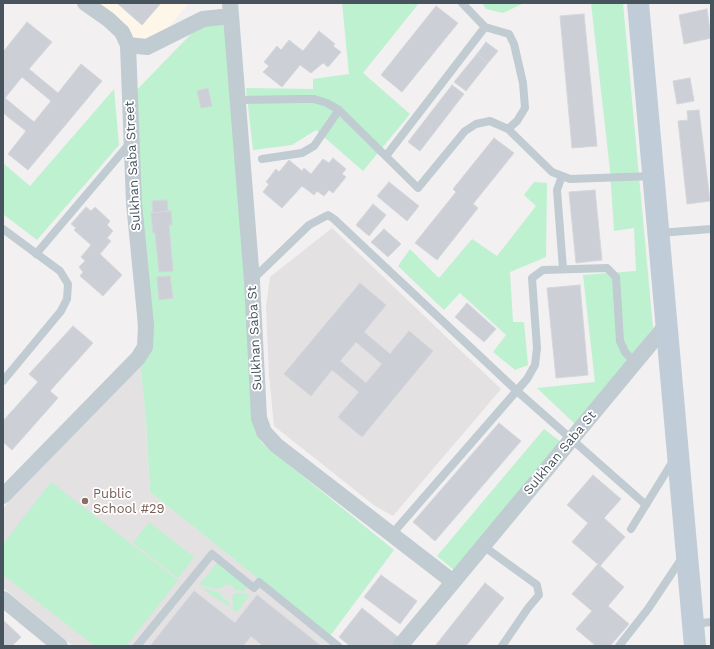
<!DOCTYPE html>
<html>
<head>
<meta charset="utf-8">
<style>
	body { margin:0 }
	#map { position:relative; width:714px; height:649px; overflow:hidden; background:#f2f0f0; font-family:"Work Sans",sans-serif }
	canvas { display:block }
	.frame { position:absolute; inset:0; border:4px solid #47545e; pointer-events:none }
</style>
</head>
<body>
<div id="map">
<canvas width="714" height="649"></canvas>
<div class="frame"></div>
</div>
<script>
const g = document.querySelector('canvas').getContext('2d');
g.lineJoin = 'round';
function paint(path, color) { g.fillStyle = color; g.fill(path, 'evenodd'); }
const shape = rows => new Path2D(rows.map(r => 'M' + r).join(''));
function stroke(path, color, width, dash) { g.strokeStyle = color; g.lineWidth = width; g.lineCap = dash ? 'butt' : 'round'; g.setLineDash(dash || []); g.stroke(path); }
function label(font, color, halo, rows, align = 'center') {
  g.font = font + ' "Work Sans",sans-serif'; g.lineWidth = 3.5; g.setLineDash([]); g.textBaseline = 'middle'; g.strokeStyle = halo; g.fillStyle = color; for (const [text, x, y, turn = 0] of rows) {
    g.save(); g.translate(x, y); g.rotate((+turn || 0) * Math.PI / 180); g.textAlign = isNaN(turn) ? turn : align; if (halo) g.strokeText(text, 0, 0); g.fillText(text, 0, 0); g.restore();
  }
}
const commercial = shape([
	[94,3,189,3,156,42,132,38]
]);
const education = shape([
	[332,228,501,389,393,516,375,506,274,426,269,375,266,308,270,277],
	[141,362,146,421,150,492,343,646,73,646,3,588,3,509,15,493]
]);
const green = shape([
	[342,3,419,3,363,73,410,114,363,171,316,130,292,145,253,150,246,88,313,89,313,79,349,74],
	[482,3,524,3,503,13,486,9],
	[591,3,623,3,653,328,576,425,537,388,595,382,583,275,636,271,634,228,614,231,610,170],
	[229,23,255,431,262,443,394,550,330,636,150,492,146,421,139,349,125,102,191,34,202,26],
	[114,89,119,145,37,240,3,214,3,163,30,186],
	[534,182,547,183,546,257,510,272,513,322,524,322,528,365,515,370,493,352,506,335,460,293,444,310,398,266,410,249,439,278,472,239,497,256,536,206,524,195],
	[544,429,561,442,454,570,437,556],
	[51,482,178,580,126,646,95,646,3,575,3,544],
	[149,522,194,557,178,578,133,543],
	[218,562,247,585,244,591,235,590,233,586,227,584,219,589,199,585],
	[201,588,219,592,222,598,227,600,231,608],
	[235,593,250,594,237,612,232,609,234,603,231,598]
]);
const building = shape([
	[117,3,161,3,142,25,117,3],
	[436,6,458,23,402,92,381,75,436,6],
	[707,9,711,38,684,44,679,15,707,9],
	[584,14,597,146,572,148,560,16,584,14],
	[27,22,52,42,29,69,58,93,81,64,102,81,28,170,8,154,26,131,3,113,3,52,27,22],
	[22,77,51,101,34,122,5,98,22,77],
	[319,31,335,44,333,46,341,52,328,67,323,63,311,73,300,65,282,87,263,72,269,66,264,62,277,46,281,50,289,40,303,51,319,31],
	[486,42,498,51,488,63,477,54,486,42],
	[477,54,488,63,466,91,454,82,477,54],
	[690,78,694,101,677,104,673,81,690,78],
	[452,85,464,94,420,151,408,142,452,85],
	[208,88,212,106,201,108,197,91,208,88],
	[699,110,710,201,687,204,678,121,688,120,687,111,699,110],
	[494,138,514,153,473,204,478,208,437,260,415,243,456,192,453,189,494,138],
	[333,158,346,169,342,174,346,177,333,193,329,190,324,196,317,191,314,195,302,186,282,208,263,192,269,184,266,182,276,169,279,172,289,160,302,171,304,168,311,174,323,159,329,163,333,158],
	[389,182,419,206,407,221,377,196,389,182],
	[595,190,602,260,576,263,569,192,595,190],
	[167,200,168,211,153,213,152,201,167,200],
	[373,204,386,215,369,236,356,225,373,204],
	[86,207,91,211,95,207,110,221,107,225,113,231,107,238,111,241,100,254,122,275,103,296,80,276,83,272,79,267,85,261,81,257,91,245,74,230,76,228,71,224,86,207],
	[171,211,172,225,169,225,173,271,159,272,155,233,153,233,151,213,171,211],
	[384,229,401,244,388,257,371,242,384,229],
	[170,276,173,298,159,300,157,277,170,276],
	[360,283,386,305,364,332,390,354,409,331,433,351,362,437,338,417,359,392,332,370,311,396,284,374,360,283],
	[356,342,382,364,366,383,340,361,356,342],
	[580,285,588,375,556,378,547,288,580,285],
	[467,303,496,329,484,342,455,317,467,303],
	[73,326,93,343,50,391,58,398,12,450,3,442,3,421,38,382,29,374,73,326],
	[499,423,521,441,435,541,413,522,499,423],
	[593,475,621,499,604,518,625,537,600,566,572,542,588,523,567,505,593,475],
	[598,564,624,587,608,606,629,624,610,646,596,646,576,629,592,611,572,594,598,564],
	[381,575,417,601,400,624,364,597,381,575],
	[485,583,504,598,466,646,435,646,485,583],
	[194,591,235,623,257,595,321,646,263,646,251,636,243,646,153,646,151,645,194,591],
	[362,608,398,637,391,646,350,646,339,637,362,608],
	[3,620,21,637,12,646,6,646,3,643,3,620]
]);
const lane = shape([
	[462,3,485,27,509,34,514,44,523,83,525,108,517,121,508,129],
	[237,100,302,99,314,99,327,103,339,110,418,188,465,131,476,124,490,121,508,129,552,172,570,179,653,176],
	[386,156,485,27],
	[262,159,302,153,314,146,339,110],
	[562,176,557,190,563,269],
	[3,229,60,271,68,284,67,299,61,311,3,381],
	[659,233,711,229],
	[36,254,130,143],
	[252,280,309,225,328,215,334,219,517,391,646,505],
	[631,529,673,461],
	[392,534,527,379,535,365,537,348,532,278,543,270,607,268,616,277,620,341,625,352,635,363],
	[482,545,537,585,539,595,528,608,502,646],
	[694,624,711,622],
	[137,646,212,554,254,588,259,582,338,646],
	[619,646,648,609,682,558]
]);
const street = shape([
	[230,3,252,281,259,418,264,432,276,445,452,581],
	[128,45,147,47,203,19,231,16],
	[3,496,138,358,145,347,146,325,134,203,128,45,122,32,108,19,85,3],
	[3,599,60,646],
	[400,646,667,324]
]);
const secondary = shape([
	[638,3,695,646]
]);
const markers = [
	[85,501,4,"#8d6e63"]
];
const streetNames = [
	["Sulkhan Saba Street",133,166,-93],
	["Sulkhan Saba St",255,338,-93],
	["Sulkhan Saba St",560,453,-50]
];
const educationNames = [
	["Public",93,494],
	["School #29",93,509]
];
paint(commercial, '#fdf6e9');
paint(education, '#e4e1e2');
paint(green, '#bdf1cf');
paint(building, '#cccfd5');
stroke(building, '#d4d6dc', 1);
stroke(lane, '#c0cbd2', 8);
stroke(street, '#c0cbd2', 16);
stroke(secondary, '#c0ccd7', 22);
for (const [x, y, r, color] of markers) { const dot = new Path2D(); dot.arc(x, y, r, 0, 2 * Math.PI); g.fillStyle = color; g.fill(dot); stroke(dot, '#fff', 1.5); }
label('13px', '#47545e', '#fff', streetNames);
label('13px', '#785e54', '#fff', educationNames, 'left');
</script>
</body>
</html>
